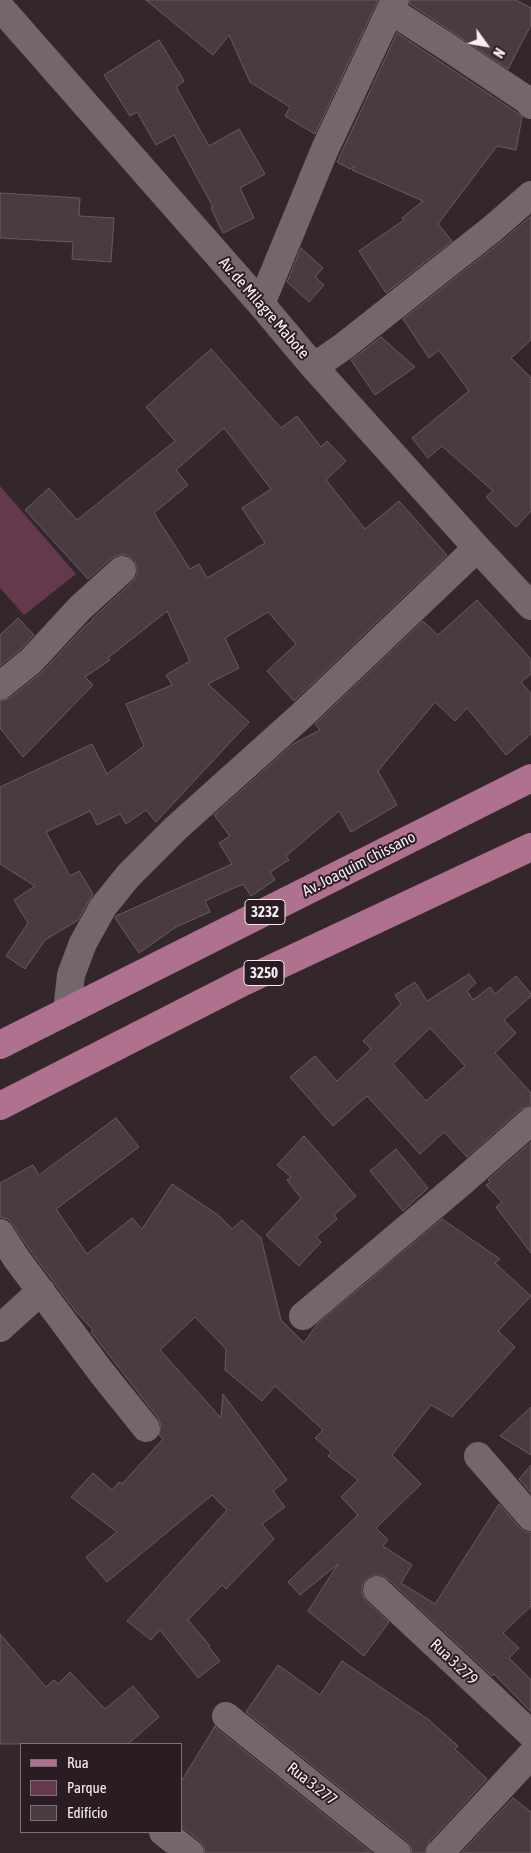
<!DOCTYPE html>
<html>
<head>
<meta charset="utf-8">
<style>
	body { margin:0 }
	#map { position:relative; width:531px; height:1853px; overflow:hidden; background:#34272c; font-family:"Asap Condensed",sans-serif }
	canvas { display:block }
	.legend { position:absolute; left:20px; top:1743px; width:162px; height:90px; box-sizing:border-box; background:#291d23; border:1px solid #7b7176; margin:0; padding:6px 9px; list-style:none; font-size:15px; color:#f7eef2 }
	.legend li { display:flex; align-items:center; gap:10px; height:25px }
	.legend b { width:25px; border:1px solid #7b7176 }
	.north { position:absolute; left:461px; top:20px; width:50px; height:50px; -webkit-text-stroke:4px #291d23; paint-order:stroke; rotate:122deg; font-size:14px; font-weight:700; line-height:20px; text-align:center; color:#f7eef2 }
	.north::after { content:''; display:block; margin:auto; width:18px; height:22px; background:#f7eef2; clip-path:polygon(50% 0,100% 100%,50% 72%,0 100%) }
</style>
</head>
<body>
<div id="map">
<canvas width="531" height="1853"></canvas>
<ul class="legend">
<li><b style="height:6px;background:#b0718f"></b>Rua</li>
<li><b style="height:14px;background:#64394d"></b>Parque</li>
<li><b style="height:14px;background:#493b41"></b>Edifício</li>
</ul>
<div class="north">N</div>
</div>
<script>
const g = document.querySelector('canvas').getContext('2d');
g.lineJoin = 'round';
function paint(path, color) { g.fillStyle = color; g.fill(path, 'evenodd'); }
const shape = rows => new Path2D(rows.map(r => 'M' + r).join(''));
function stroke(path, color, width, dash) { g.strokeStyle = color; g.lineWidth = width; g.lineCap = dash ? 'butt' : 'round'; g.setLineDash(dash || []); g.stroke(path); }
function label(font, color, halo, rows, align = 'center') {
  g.font = font + ' "Asap Condensed",sans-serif'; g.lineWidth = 4; g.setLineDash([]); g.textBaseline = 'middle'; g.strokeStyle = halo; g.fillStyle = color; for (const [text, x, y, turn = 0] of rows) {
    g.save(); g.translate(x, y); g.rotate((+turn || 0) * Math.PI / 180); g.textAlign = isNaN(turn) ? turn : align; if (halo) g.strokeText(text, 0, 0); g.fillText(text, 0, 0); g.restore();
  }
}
const green = shape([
	[0,486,76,574,24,615,0,588]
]);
const building = shape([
	[146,0,378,0,315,134,285,116,290,107,250,82,229,35,213,55,146,0],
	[410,0,516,0,531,8,531,25,508,69,410,4,410,0],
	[397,33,516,112,522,117,516,150,497,146,438,224,452,241,386,293,359,251,404,220,402,218,423,201,352,170,355,166,350,169,337,162,397,33],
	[159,40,184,81,176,87,209,146,239,129,265,174,240,188,254,218,223,233,211,208,213,207,174,135,156,145,137,112,130,116,104,75,159,40],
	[0,193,80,198,79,216,114,218,111,262,72,259,73,242,0,238,0,193],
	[531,216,531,340,511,358,531,378,531,511,516,527,486,497,493,491,442,446,428,458,412,438,469,391,439,350,429,358,403,319,502,241,531,216],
	[301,248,323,268,315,277,324,285,309,302,287,282,301,248],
	[381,337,415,367,375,395,351,360,381,337],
	[211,349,281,428,297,416,321,447,327,441,346,461,326,480,365,529,399,501,447,555,294,701,267,671,296,644,268,612,225,638,239,668,208,684,249,722,156,822,146,810,126,824,120,814,97,825,90,811,46,832,70,876,79,871,93,894,78,920,45,940,25,969,6,956,28,923,14,900,35,886,0,864,0,787,92,744,107,774,144,746,126,704,172,685,166,675,190,661,167,611,108,658,110,660,85,677,93,685,23,757,0,728,0,701,10,698,42,672,86,625,93,620,92,619,132,582,137,575,137,567,134,560,127,555,118,555,112,558,88,579,25,510,49,488,77,520,175,441,146,407,211,349],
	[224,428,271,489,242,508,265,543,207,578,199,564,190,569,154,513,188,485,176,470,224,428],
	[477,600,531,659,531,674,521,682,531,694,531,734,506,755,467,708,455,721,435,702,378,771,397,805,351,832,339,811,286,856,289,860,270,872,275,880,251,896,243,884,205,901,210,912,176,927,139,953,115,918,116,916,232,864,219,843,230,836,214,815,293,744,320,730,315,724,423,621,438,635,477,600],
	[18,618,34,635,20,650,0,666,0,635,18,618],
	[469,974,476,983,467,991,473,1000,490,987,495,994,516,976,531,994,531,996,504,1020,516,1033,495,1053,531,1093,531,1106,521,1109,467,1157,444,1132,420,1154,367,1096,333,1126,290,1077,315,1056,337,1081,371,1049,363,1041,401,1004,395,995,415,982,427,1001,469,974],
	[430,1028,465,1066,426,1101,393,1064,430,1028],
	[116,1118,139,1147,56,1209,87,1254,132,1218,142,1229,172,1184,218,1215,232,1229,242,1220,261,1238,281,1320,304,1343,317,1324,442,1219,500,1259,495,1263,531,1296,498,1331,515,1347,452,1417,431,1405,392,1455,421,1484,376,1528,388,1540,383,1546,412,1565,401,1583,435,1604,499,1504,519,1527,525,1532,531,1532,531,1606,503,1633,519,1648,509,1658,531,1680,531,1712,494,1674,492,1676,388,1579,381,1575,373,1575,366,1579,362,1586,362,1594,366,1601,389,1622,364,1656,308,1611,338,1564,300,1595,288,1582,358,1515,341,1497,358,1480,328,1456,331,1452,315,1438,323,1430,275,1386,262,1401,225,1370,226,1349,195,1317,160,1350,221,1418,223,1394,287,1480,273,1491,285,1507,262,1524,274,1539,226,1589,222,1585,188,1620,210,1646,209,1647,220,1661,198,1678,160,1630,151,1640,127,1621,227,1510,212,1495,107,1582,86,1557,117,1532,71,1497,93,1473,112,1490,119,1482,122,1484,163,1439,159,1435,161,1425,158,1418,91,1332,93,1330,76,1312,29,1249,13,1225,8,1219,0,1217,0,1183,33,1165,39,1175,116,1118],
	[304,1136,356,1196,334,1215,337,1219,316,1237,321,1242,299,1266,266,1235,301,1198,287,1180,291,1177,277,1165,304,1136],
	[531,1142,531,1253,496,1207,502,1202,486,1185,490,1182,488,1180,531,1142],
	[396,1149,428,1188,403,1211,370,1171,396,1149],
	[531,1407,531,1455,500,1436,531,1407],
	[531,1465,531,1493,519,1479,531,1465],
	[0,1634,46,1687,54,1680,58,1684,70,1672,105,1709,133,1686,159,1717,128,1744,0,1744,0,1634],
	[342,1661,429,1720,458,1746,455,1749,487,1779,429,1842,425,1853,412,1853,411,1847,407,1841,246,1712,278,1665,320,1695,342,1661],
	[215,1726,216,1728,372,1853,205,1853,204,1847,200,1841,181,1826,181,1782,215,1726],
	[513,1798,531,1812,531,1853,461,1853,513,1798]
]);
const minor = shape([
	[0,7,261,304,314,367,477,548,531,606],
	[390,10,446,46,527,100,531,105],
	[261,304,325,149,395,0],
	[314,367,344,346,492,229,531,195],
	[0,686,31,661,80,608,122,570],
	[67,1011,71,975,83,943,103,907,128,876,175,829,302,715,477,548],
	[0,1233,16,1258,101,1372,146,1428],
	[303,1316,462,1182,531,1121],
	[0,1328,41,1291],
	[478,1456,531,1517],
	[377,1590,531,1734],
	[226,1716,397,1853],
	[163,1832,190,1853],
	[440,1853,531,1755]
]);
const major = shape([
	[0,1045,531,778],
	[0,1106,243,982,531,847]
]);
const shields = [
	[265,912,40],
	[264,973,40]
];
const shieldNames = [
	["3232",265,912],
	["3250",264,973]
];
const streetNames = [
	["Av. de Milagre Mabote",264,308,49],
	["Av. Joaquim Chissano",359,864,-27],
	["Rua 3.279",454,1662,43],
	["Rua 3.277",312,1784,38]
];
paint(green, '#64394d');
paint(building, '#493b41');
stroke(building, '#6a5b61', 1);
stroke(minor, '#75666d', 28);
stroke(major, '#b0718f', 28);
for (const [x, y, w] of shields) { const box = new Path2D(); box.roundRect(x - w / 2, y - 12.5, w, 25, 4); g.fillStyle = '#291d23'; g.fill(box); stroke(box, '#f7eef2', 1); }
label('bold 15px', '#f7eef2', null, shieldNames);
label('16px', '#f7eef2', '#291d23', streetNames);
</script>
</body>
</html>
